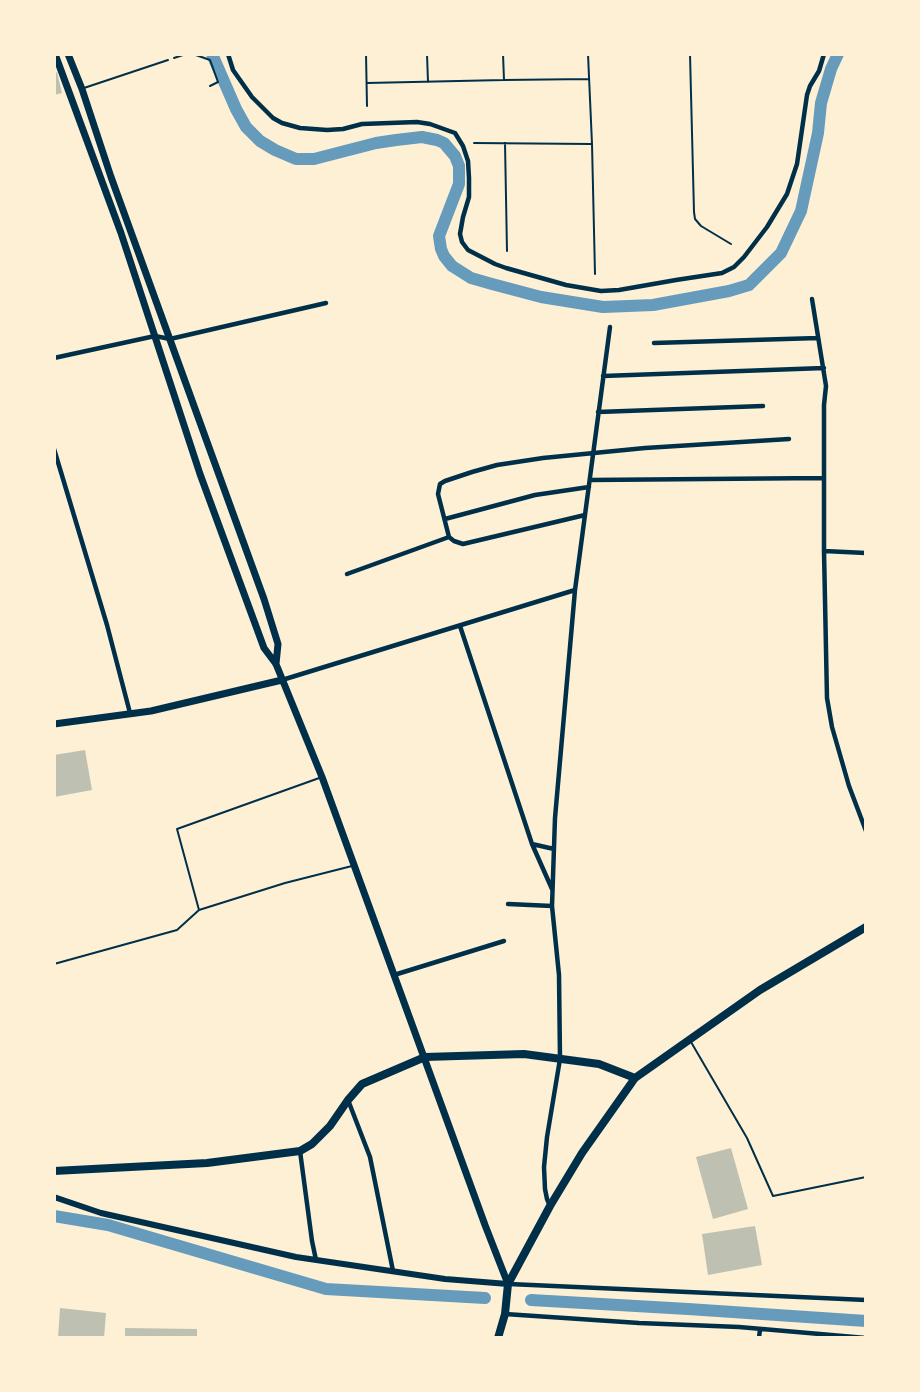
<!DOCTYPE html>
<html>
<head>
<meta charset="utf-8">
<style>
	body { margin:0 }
	#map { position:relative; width:920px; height:1392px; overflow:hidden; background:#fdf0d5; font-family:Mulish,sans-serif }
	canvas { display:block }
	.frame { position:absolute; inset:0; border:56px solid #fdf0d5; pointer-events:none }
</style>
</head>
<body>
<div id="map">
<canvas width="920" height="1392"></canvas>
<div class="frame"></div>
</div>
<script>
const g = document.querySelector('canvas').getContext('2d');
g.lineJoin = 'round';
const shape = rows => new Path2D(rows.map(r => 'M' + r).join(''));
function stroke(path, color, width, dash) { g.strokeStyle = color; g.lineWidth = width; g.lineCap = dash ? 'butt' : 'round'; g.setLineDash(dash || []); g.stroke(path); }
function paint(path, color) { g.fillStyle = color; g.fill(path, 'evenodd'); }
const canal = shape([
	[212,54,236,109,246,127,260,141,275,150,296,159,314,159,376,143,396,140,422,137,437,140,444,143,455,156,459,166,459,184,439,236,441,249,444,256,452,266,471,278,492,284,541,297,603,307,653,305,729,291,749,285,781,253,801,211,818,133,821,103,831,69,838,54],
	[54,1216,108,1225,326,1289,485,1298],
	[531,1300,688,1309,866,1321]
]);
const building = shape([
	[57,72,62,93,54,95,54,73],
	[85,750,92,790,54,797,54,755],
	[731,1148,748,1209,713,1219,696,1157],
	[755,1226,762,1265,708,1275,702,1234],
	[60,1308,106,1313,104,1338,58,1338],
	[125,1328,197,1329,197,1338,125,1338]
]);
const path = shape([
	[193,54,210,60,218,82,210,86],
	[174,58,186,54]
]);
const service = shape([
	[366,54,367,106],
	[427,54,428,82],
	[503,54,504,80],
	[588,54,592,144,595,274],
	[690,54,694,212,695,219,701,226,731,244],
	[367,83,504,80,589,79],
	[84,88,168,60],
	[474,143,591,144],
	[505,143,507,251],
	[322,777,177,829,199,910,285,883,352,866],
	[54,964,177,930,199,910],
	[691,1042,747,1138,773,1196,866,1177]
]);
const minor = shape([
	[228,54,233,70,252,97,273,118,282,123,300,128,327,130,343,129,362,124,417,122,430,124,455,133,463,146,468,161,469,178,469,197,463,217,460,234,462,242,468,250,495,264,506,268,566,285,601,291,619,290,676,280,722,273,734,267,744,257,767,227,787,194,797,164,807,95,810,86,819,71,824,54],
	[812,299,826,386,824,405,824,551,827,698,832,727,849,786,866,831],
	[654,343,818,338],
	[54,358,155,336,170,339,326,303],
	[603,376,824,368],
	[598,412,763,406],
	[54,449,107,625,130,713],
	[590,480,824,478],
	[585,515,463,544,454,541,449,537,438,494,440,484,445,481,472,472,497,465,543,458,645,448,789,439],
	[445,519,535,495,589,487],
	[824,551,866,553],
	[347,574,449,537],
	[460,626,532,844,552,889],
	[282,680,575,590],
	[532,844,554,849],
	[508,904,552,906],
	[394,975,504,941],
	[348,1100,370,1157,393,1271],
	[300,1151,312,1241,316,1260],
	[550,1206,547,1199,545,1189,544,1167,547,1137,560,1059,559,975,552,906,555,818,575,590,610,327],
	[509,1284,866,1300],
	[505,1314,639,1323,739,1327,866,1338],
	[759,1338,760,1329]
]);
const tertiary = shape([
	[54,1197,101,1213,296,1257,445,1279,508,1284]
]);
const secondary = shape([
	[55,54,121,233,200,474,264,648,276,664,322,777,485,1225,508,1284],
	[68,54,82,89,111,177,264,599,278,644,276,664],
	[54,724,151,711,282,680]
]);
const primary = shape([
	[54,1171,207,1163,300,1151,312,1144,330,1126,348,1100,362,1084,425,1057,524,1054,599,1064,635,1078],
	[498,1338,505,1314,508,1284,550,1206,582,1153,635,1078,760,990,866,927]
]);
stroke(canal, '#669bbc', 12);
paint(building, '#bec0b2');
stroke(path, '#003049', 2);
stroke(service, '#003049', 2);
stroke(minor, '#003049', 4.5);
stroke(tertiary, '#003049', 6);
stroke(secondary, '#003049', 7);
stroke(primary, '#003049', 8);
</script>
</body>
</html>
